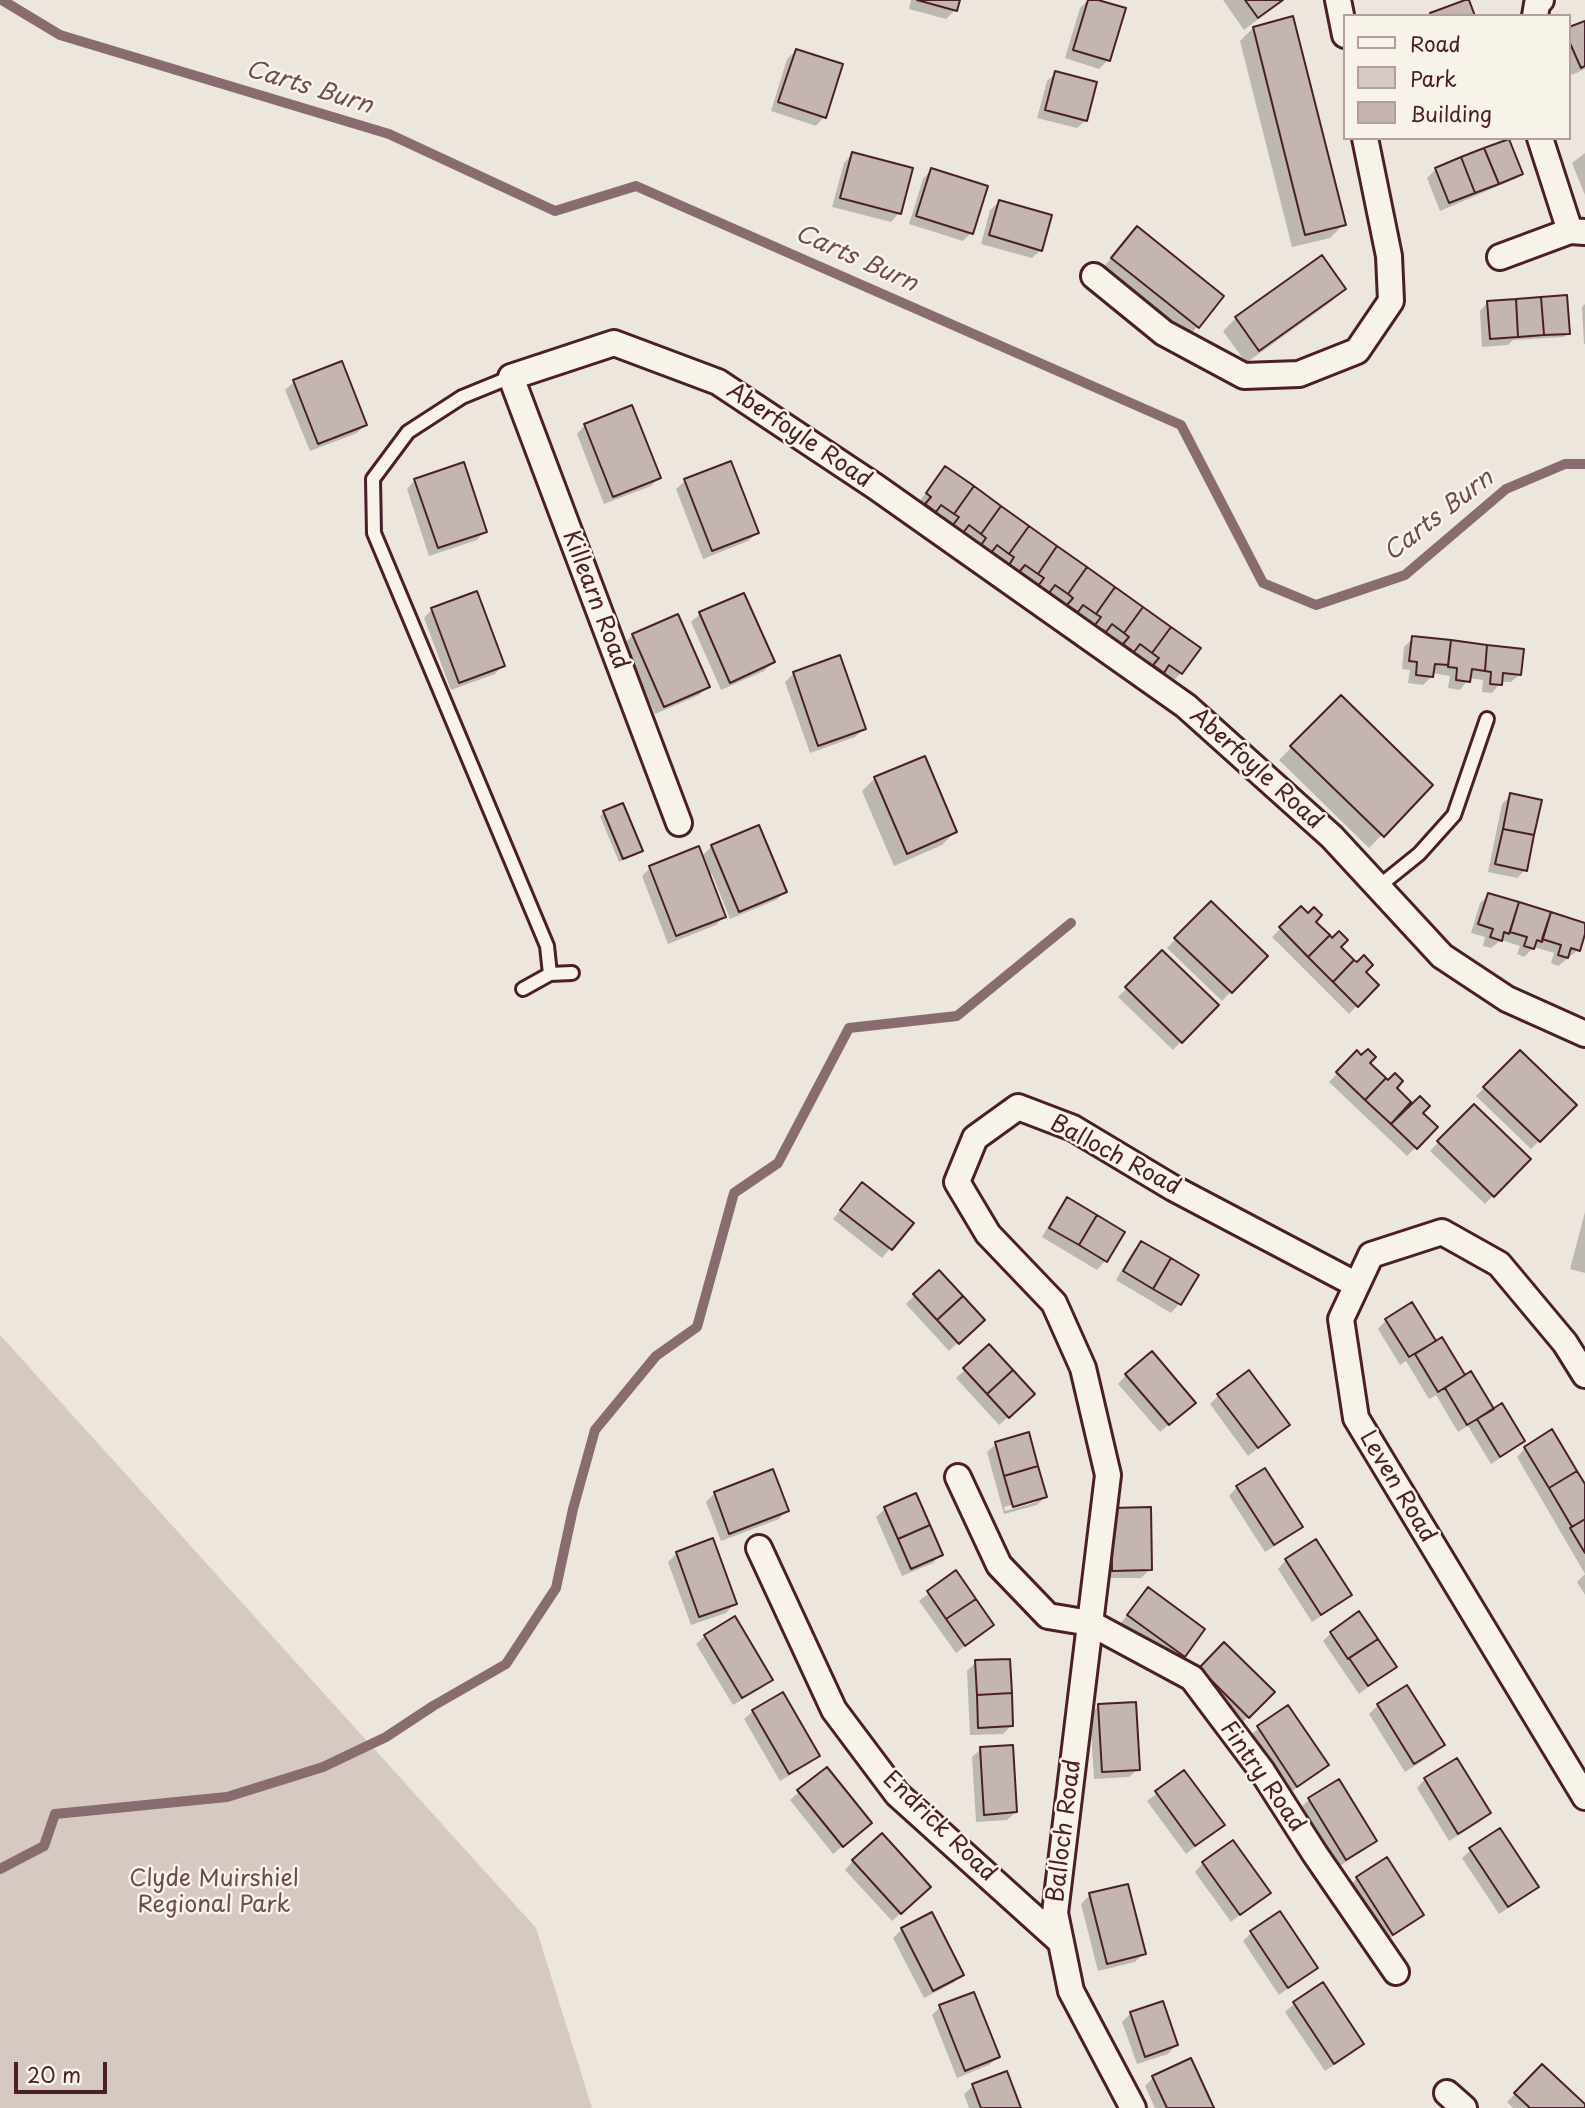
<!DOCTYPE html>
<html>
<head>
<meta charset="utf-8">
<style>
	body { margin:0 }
	#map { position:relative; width:1585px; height:2108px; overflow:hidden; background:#ece6dd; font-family:"Playpen Sans",sans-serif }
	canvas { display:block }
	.legend { position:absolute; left:1343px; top:14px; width:228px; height:126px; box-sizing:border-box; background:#f7f3e8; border:2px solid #b29e9c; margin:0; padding:9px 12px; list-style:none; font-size:21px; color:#4a1f2b }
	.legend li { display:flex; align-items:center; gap:14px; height:35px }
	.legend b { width:35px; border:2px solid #b29e9c }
	.scale { position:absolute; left:14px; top:2062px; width:93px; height:32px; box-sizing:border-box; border:4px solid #4a1f2b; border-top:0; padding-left:9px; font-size:21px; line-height:24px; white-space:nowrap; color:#4a1f2b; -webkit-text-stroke:5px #f7f3e8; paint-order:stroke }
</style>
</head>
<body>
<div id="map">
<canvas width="1585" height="2108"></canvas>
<ul class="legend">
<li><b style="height:9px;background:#f7f3e8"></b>Road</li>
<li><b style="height:19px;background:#d5c9c2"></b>Park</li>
<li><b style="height:19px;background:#c4b5b0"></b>Building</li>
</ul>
<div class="scale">20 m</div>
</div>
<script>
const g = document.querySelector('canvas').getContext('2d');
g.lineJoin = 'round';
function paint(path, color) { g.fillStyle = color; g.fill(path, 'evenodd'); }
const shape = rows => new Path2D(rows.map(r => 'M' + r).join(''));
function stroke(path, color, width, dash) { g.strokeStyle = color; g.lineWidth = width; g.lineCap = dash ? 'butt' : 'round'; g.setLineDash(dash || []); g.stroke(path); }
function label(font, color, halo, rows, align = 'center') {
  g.font = font + ' "Playpen Sans",sans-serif'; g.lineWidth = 5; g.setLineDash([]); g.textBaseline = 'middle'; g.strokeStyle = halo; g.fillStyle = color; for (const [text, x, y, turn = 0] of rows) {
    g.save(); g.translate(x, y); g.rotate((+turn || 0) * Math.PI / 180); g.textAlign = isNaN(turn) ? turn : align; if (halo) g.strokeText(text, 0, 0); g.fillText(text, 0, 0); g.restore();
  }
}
const green = shape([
	[0,1335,536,1928,592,2108,0,2108]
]);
const shadow = shape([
	[911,0,958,0,955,10,946,19,909,9],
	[1088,0,1092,0,1108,60,1099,69,1065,58,1080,8],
	[1223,0,1283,0,1244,30],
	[1585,23,1585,69,1572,75,1569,69,1569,29],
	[1253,28,1344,224,1330,238,1292,247,1240,41],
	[796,51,824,117,816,126,771,111,787,59],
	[1056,73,1086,120,1077,128,1037,118,1047,81],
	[1585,153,1585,195,1572,163],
	[852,154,899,213,891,222,832,207,844,163],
	[1436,169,1521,174,1517,178,1440,211,1427,178],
	[931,170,971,233,963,241,909,224,923,179],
	[999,202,1041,250,1032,258,981,244,990,210],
	[1137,229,1197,327,1184,340,1099,272],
	[1344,289,1331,302,1246,363,1223,331,1236,318],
	[1488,302,1568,333,1564,337,1513,340,1508,345,1482,347,1480,311],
	[1585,304,1585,344,1584,344,1582,307],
	[294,382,365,425,357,433,310,451,285,390],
	[585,425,659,478,651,486,604,504,577,434],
	[945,468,1181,673,1172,682,1146,674,1152,667,1131,652,1124,659,1121,646,1103,632,1096,640,919,502],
	[415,480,485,531,477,540,429,556,407,489],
	[685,481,757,533,748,541,703,559,676,489],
	[743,595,773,662,764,671,721,690,691,622,700,614],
	[432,609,503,665,495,674,451,690,424,618],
	[633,635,708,686,699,695,655,714,624,644],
	[1413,638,1522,650,1520,674,1511,682,1501,682,1492,693,1482,692,1483,680,1469,678,1460,690,1448,688,1450,676,1432,673,1432,676,1423,685,1408,683,1410,670,1402,669,1404,647],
	[794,673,864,729,855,737,810,753,785,682],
	[1341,697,1431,785,1369,848,1279,760],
	[875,778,955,832,942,845,894,866,862,791],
	[1511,795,1525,870,1517,878,1488,872,1502,804],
	[604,813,641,851,637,854,619,862,600,816],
	[712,846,785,892,776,900,730,919,712,874,708,875,724,916,716,925,668,944,642,876,650,868,701,857],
	[1489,895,1585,925,1578,950,1558,966,1551,963,1554,953,1534,947,1524,957,1517,954,1520,946,1501,940,1491,948,1483,946,1485,937,1471,933,1480,903],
	[1211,903,1265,956,1222,1001,1167,948],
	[1301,909,1377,985,1349,1014,1272,937],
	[1162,953,1216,1005,1173,1050,1118,997],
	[1520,1052,1574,1105,1531,1149,1476,1096],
	[1357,1053,1436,1127,1407,1156,1329,1082],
	[1474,1106,1528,1159,1485,1204,1430,1151],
	[854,1193,911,1223,882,1258,833,1219],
	[1068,1199,1122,1233,1105,1261,1097,1270,1042,1237,1059,1208],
	[1585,1212,1585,1273,1570,1269],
	[1141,1243,1196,1276,1179,1304,1171,1313,1116,1280,1133,1251],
	[914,1296,982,1320,949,1351,906,1304],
	[1386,1320,1435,1343,1493,1411,1523,1441,1514,1449,1491,1464,1468,1426,1458,1432,1436,1395,1429,1399,1406,1361,1400,1365,1378,1329],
	[989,1347,1024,1402,999,1425,956,1378],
	[1126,1375,1185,1411,1160,1432,1118,1384],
	[1219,1395,1287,1425,1248,1456,1210,1404],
	[996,1444,1045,1497,1037,1505,1004,1514,987,1452],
	[1037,1498,1037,1502,1005,1511,1004,1507],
	[1525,1448,1585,1487,1585,1595,1577,1582,1585,1574,1517,1457],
	[772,1471,787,1510,779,1519,721,1541,706,1502,714,1494],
	[1237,1487,1301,1527,1292,1535,1265,1552,1229,1496],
	[915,1495,941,1554,933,1563,902,1576,876,1517,885,1509],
	[1103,1518,1150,1569,1141,1578,1104,1578],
	[677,1553,734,1604,726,1613,691,1625,668,1562],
	[1286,1560,1350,1595,1341,1603,1312,1622,1278,1569],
	[955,1573,992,1625,956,1653,919,1601],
	[1148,1589,1203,1630,1175,1664,1120,1624],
	[1331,1633,1395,1666,1359,1694,1323,1641],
	[705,1636,771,1679,762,1688,733,1705,696,1644],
	[1224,1645,1272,1692,1240,1725,1192,1678],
	[976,1662,1012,1725,1003,1734,970,1735,967,1671],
	[1407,1688,1443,1745,1434,1754,1405,1772,1369,1714,1378,1705],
	[1098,1706,1138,1769,1129,1777,1094,1779,1090,1715],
	[1287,1707,1327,1765,1288,1794,1249,1736],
	[753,1711,818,1756,809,1764,780,1781,744,1719],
	[981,1749,1016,1812,1007,1820,976,1822,972,1757],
	[826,1769,861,1831,833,1854,790,1800],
	[1183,1773,1222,1825,1186,1854,1147,1801],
	[1425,1779,1489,1813,1480,1822,1449,1841,1417,1788],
	[1338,1782,1375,1841,1366,1849,1337,1868,1300,1808,1309,1800],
	[1471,1850,1537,1886,1528,1895,1499,1914,1462,1858],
	[853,1861,920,1895,892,1921,845,1870],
	[1203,1863,1268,1892,1231,1922,1195,1872],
	[1357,1878,1422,1915,1413,1923,1384,1942,1349,1887],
	[1090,1895,1144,1953,1135,1962,1098,1971,1081,1904],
	[902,1929,962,1975,953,1983,924,1998,893,1938],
	[1251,1933,1316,1967,1279,1995,1243,1941],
	[1322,1985,1361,2044,1353,2053,1325,2071,1285,2012,1294,2004],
	[940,2007,998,2057,989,2065,957,2078,932,2015],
	[1131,2013,1176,2045,1168,2054,1137,2064,1122,2022],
	[1542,2066,1585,2107,1585,2108,1513,2108,1507,2102],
	[1153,2078,1212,2108,1155,2108,1145,2086],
	[973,2086,1019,2108,969,2108,964,2094]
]);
const stream = shape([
	[2,0,60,35,389,134,555,211,636,186,1181,425,1263,583,1316,605,1405,575,1506,489,1565,464,1585,464],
	[0,1869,44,1846,55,1814,227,1797,323,1767,386,1737,433,1706,506,1664,556,1588,573,1509,595,1430,656,1356,697,1327,734,1193,778,1163,849,1028,957,1016,1071,923]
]);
const building = shape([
	[917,0,960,0,957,11,917,0],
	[1088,0,1098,0,1126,8,1110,61,1073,50,1088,0],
	[1245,0,1283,0,1258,18,1245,0],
	[1465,0,1469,0,1475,16,1431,16,1430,13,1465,0],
	[1293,16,1346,225,1305,235,1253,27,1293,16],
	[1585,21,1585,66,1581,68,1569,41,1569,27,1585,21],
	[796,49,843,64,826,118,778,102,796,49],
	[1055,71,1097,82,1087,121,1045,110,1055,71],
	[1509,139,1523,174,1499,184,1484,148,1509,139],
	[1484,148,1499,184,1475,193,1461,157,1484,148],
	[852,152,913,168,901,214,840,198,852,152],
	[1461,157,1475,193,1449,203,1435,168,1461,157],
	[931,168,988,186,973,234,916,216,931,168],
	[999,200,1052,215,1042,251,989,235,999,200],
	[1137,226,1224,296,1199,328,1111,258,1137,226],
	[1322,255,1346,289,1259,351,1235,317,1322,255],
	[1567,295,1570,334,1544,335,1541,297,1567,295],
	[1541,297,1544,335,1518,337,1516,299,1541,297],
	[1516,299,1518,337,1490,339,1487,301,1516,299],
	[342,361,367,425,318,444,293,380,342,361],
	[632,405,661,478,613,497,584,424,632,405],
	[731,461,759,533,712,551,684,479,731,461],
	[464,462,487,532,438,548,414,479,464,462],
	[945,466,974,486,954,514,941,505,936,512,925,504,931,497,926,493,945,466],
	[974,486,1001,506,981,534,969,525,963,533,953,525,959,517,954,514,974,486],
	[1001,506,1029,526,1009,554,997,545,991,553,981,545,986,538,981,534,1001,506],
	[1029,526,1057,546,1038,574,1025,565,1019,572,1009,565,1014,557,1009,554,1029,526],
	[1057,546,1087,567,1068,594,1055,585,1049,593,1038,586,1044,578,1038,574,1057,546],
	[1087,567,1115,587,1096,614,1083,605,1078,612,1067,605,1073,598,1068,594,1087,567],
	[1115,587,1143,607,1124,633,1112,624,1106,632,1095,625,1101,617,1096,614,1115,587],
	[477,591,505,666,459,683,431,608,477,591],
	[744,593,775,662,730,683,699,612,744,593],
	[1143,607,1171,627,1152,653,1140,644,1134,652,1123,644,1129,637,1124,633,1143,607],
	[678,614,710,687,664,707,632,634,678,614],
	[1171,627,1201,648,1182,674,1169,665,1164,673,1153,665,1159,658,1152,653,1171,627],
	[1412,636,1451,640,1448,665,1435,664,1433,677,1416,675,1417,662,1409,661,1412,636],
	[1451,640,1487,645,1485,671,1472,669,1470,682,1456,680,1457,668,1448,667,1451,640],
	[1487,645,1524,649,1521,675,1503,673,1502,685,1490,684,1491,672,1485,671,1487,645],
	[840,655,866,729,818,746,793,672,840,655],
	[1341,695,1433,785,1384,837,1290,746,1341,695],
	[925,756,957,832,907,854,874,777,925,756],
	[1510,793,1542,800,1534,835,1503,829,1510,793],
	[623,803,643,851,623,859,603,811,623,803],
	[759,825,787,892,739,912,711,845,759,825],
	[1503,829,1534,835,1527,871,1495,864,1503,829],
	[699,846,726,917,676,936,649,866,699,846],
	[1488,893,1519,902,1509,934,1504,932,1502,941,1490,937,1493,929,1478,924,1488,893],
	[1211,901,1268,956,1232,993,1174,938,1211,901],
	[1519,902,1551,912,1542,942,1537,940,1534,949,1524,946,1527,937,1510,932,1519,902],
	[1301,906,1308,913,1314,907,1322,915,1316,922,1330,935,1308,957,1279,927,1301,906],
	[1551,912,1585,923,1585,934,1580,951,1571,948,1568,958,1558,955,1561,945,1542,939,1551,912],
	[1339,931,1348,940,1341,947,1354,960,1333,982,1308,957,1330,935,1332,938,1339,931],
	[1162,950,1219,1005,1182,1043,1125,987,1162,950],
	[1364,955,1373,965,1366,972,1379,985,1358,1007,1333,982,1354,960,1357,962,1364,955],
	[1368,1049,1376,1057,1370,1063,1386,1078,1365,1100,1336,1072,1357,1050,1361,1055,1368,1049],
	[1520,1050,1577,1105,1540,1142,1483,1087,1520,1050],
	[1395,1073,1403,1081,1397,1088,1411,1102,1391,1124,1365,1100,1386,1078,1388,1080,1395,1073],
	[1420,1096,1430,1106,1423,1113,1438,1127,1417,1149,1391,1124,1420,1096],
	[1474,1104,1531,1159,1494,1197,1437,1141,1474,1104],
	[862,1182,914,1223,892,1250,840,1210,862,1182],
	[1067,1197,1097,1215,1079,1245,1049,1228,1067,1197],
	[1097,1215,1125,1232,1107,1262,1079,1245,1097,1215],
	[1141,1241,1171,1258,1153,1289,1123,1271,1141,1241],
	[1171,1258,1199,1275,1181,1305,1153,1289,1171,1258],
	[939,1270,963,1296,937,1320,913,1294,939,1270],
	[963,1296,985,1320,959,1344,937,1320,963,1296],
	[1412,1302,1436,1341,1409,1357,1385,1319,1412,1302],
	[1442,1337,1465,1375,1438,1392,1415,1354,1442,1337],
	[989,1344,1013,1370,987,1394,963,1368,989,1344],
	[1152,1351,1196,1403,1169,1425,1125,1374,1152,1351],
	[1013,1370,1035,1394,1009,1418,987,1394,1013,1370],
	[1249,1370,1290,1425,1258,1448,1217,1394,1249,1370],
	[1471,1371,1494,1409,1467,1425,1445,1388,1471,1371],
	[1502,1403,1525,1441,1500,1457,1477,1419,1502,1403],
	[1552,1429,1577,1471,1549,1488,1524,1447,1552,1429],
	[1029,1432,1038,1466,1004,1476,995,1442,1029,1432],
	[1038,1466,1047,1497,1013,1507,1004,1476,1038,1466],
	[1265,1468,1303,1527,1274,1545,1236,1486,1265,1468],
	[773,1469,789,1511,729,1534,714,1492,773,1469],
	[1577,1471,1585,1484,1585,1519,1572,1527,1549,1488,1577,1471],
	[916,1493,930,1525,898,1539,884,1507,916,1493],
	[1151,1507,1152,1570,1112,1571,1111,1508,1151,1507],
	[1585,1519,1585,1553,1570,1528,1585,1519],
	[930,1525,943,1555,911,1569,898,1539,930,1525],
	[713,1538,737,1604,699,1617,676,1552,713,1538],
	[1316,1539,1352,1595,1321,1615,1285,1559,1316,1539],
	[956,1570,976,1599,946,1619,927,1591,956,1570],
	[1148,1587,1205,1629,1185,1657,1127,1615,1148,1587],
	[976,1599,994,1625,965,1646,946,1619,976,1599],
	[1359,1611,1378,1639,1348,1659,1330,1632,1359,1611],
	[735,1616,773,1680,742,1698,704,1635,735,1616],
	[1378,1639,1397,1667,1368,1686,1349,1658,1378,1639],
	[1224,1642,1275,1692,1249,1718,1199,1668,1224,1642],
	[1010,1659,1012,1693,977,1695,975,1660,1010,1659],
	[1407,1685,1445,1745,1414,1764,1377,1704,1407,1685],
	[783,1692,820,1756,789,1774,752,1710,783,1692],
	[1012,1693,1013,1726,978,1728,977,1695,1012,1693],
	[1136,1702,1140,1770,1102,1772,1098,1704,1136,1702],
	[1288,1705,1329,1765,1297,1787,1257,1726,1288,1705],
	[1013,1745,1017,1812,984,1815,980,1747,1013,1745],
	[1457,1758,1491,1813,1458,1834,1424,1778,1457,1758],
	[827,1767,872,1823,843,1847,797,1790,827,1767],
	[1184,1770,1225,1825,1195,1846,1155,1791,1184,1770],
	[1339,1779,1377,1841,1346,1860,1308,1798,1339,1779],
	[1500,1828,1539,1887,1508,1907,1469,1848,1500,1828],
	[882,1833,931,1887,901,1914,852,1860,882,1833],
	[1233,1840,1271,1893,1240,1915,1202,1862,1233,1840],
	[1387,1857,1424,1915,1393,1935,1356,1877,1387,1857],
	[1128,1884,1146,1954,1107,1964,1089,1893,1128,1884],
	[1280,1911,1318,1968,1288,1988,1250,1931,1280,1911],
	[932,1912,964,1975,933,1991,901,1928,932,1912],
	[1323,1982,1364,2044,1334,2064,1293,2002,1323,1982],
	[974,1992,1000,2057,965,2071,939,2005,974,1992],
	[1163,2001,1178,2045,1145,2057,1130,2012,1163,2001],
	[1191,2058,1214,2108,1167,2108,1152,2076,1191,2058],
	[1542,2064,1585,2104,1585,2108,1530,2108,1514,2093,1542,2064],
	[1007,2071,1021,2108,981,2108,972,2084,1007,2071]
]);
const service = shape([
	[511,377,462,397,408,432,373,479,374,533,547,946,550,974,572,973],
	[1378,887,1419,854,1454,815,1487,719],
	[523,989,550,974]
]);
const minor = shape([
	[1338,0,1345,35],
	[1535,16,1537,4,1541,0],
	[1540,138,1570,231],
	[1500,257,1570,231,1585,232],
	[1094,276,1164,333,1244,376,1299,374,1357,351,1391,301,1389,256,1365,138],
	[679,823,511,377,614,343,718,382,876,487,1186,706,1332,837,1442,956,1507,999,1585,1034],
	[1585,1375,1565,1343,1499,1264,1442,1232,1371,1255,1341,1319,1356,1418,1585,1797],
	[958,1477,999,1565,1048,1616,1090,1623,1192,1678,1262,1771,1315,1854,1396,1972],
	[759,1548,834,1710,897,1794,1061,1942],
	[1447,2093,1464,2108],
	[1133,2108,1071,1991,1055,1913,1108,1475,1083,1368,1054,1303,988,1234,957,1182,975,1138,1018,1107,1073,1128,1173,1188,1357,1285]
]);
const streetNames = [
	["Aberfoyle Road",799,436,34],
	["Killearn Road",595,600,69],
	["Aberfoyle Road",1256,769,42],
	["Balloch Road",1115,1156,28],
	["Leven Road",1397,1487,59],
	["Fintry Road",1262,1777,55],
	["Endrick Road",939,1827,44],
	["Balloch Road",1065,1831,-83]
];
const parkNames = [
	["Clyde Muirshiel",214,1880],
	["Regional Park",214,1906]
];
const waterNames = [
	["Carts Burn",309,88,17],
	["Carts Burn",856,259,24],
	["Carts Burn",1439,516,-38]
];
paint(green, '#d5c9c2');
paint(shadow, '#0003');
stroke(stream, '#896c6f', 10);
paint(building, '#c4b5b0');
stroke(building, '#4a1f2b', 2);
stroke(service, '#4a1f2b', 18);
stroke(minor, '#4a1f2b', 30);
stroke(service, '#f7f3e8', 12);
stroke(minor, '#f7f3e8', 24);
label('23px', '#4a1f2b', '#f7f3e8', streetNames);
label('23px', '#6d4a51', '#f7f3e8', parkNames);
label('italic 24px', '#6f4c53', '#f7f3e8', waterNames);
</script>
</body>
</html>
